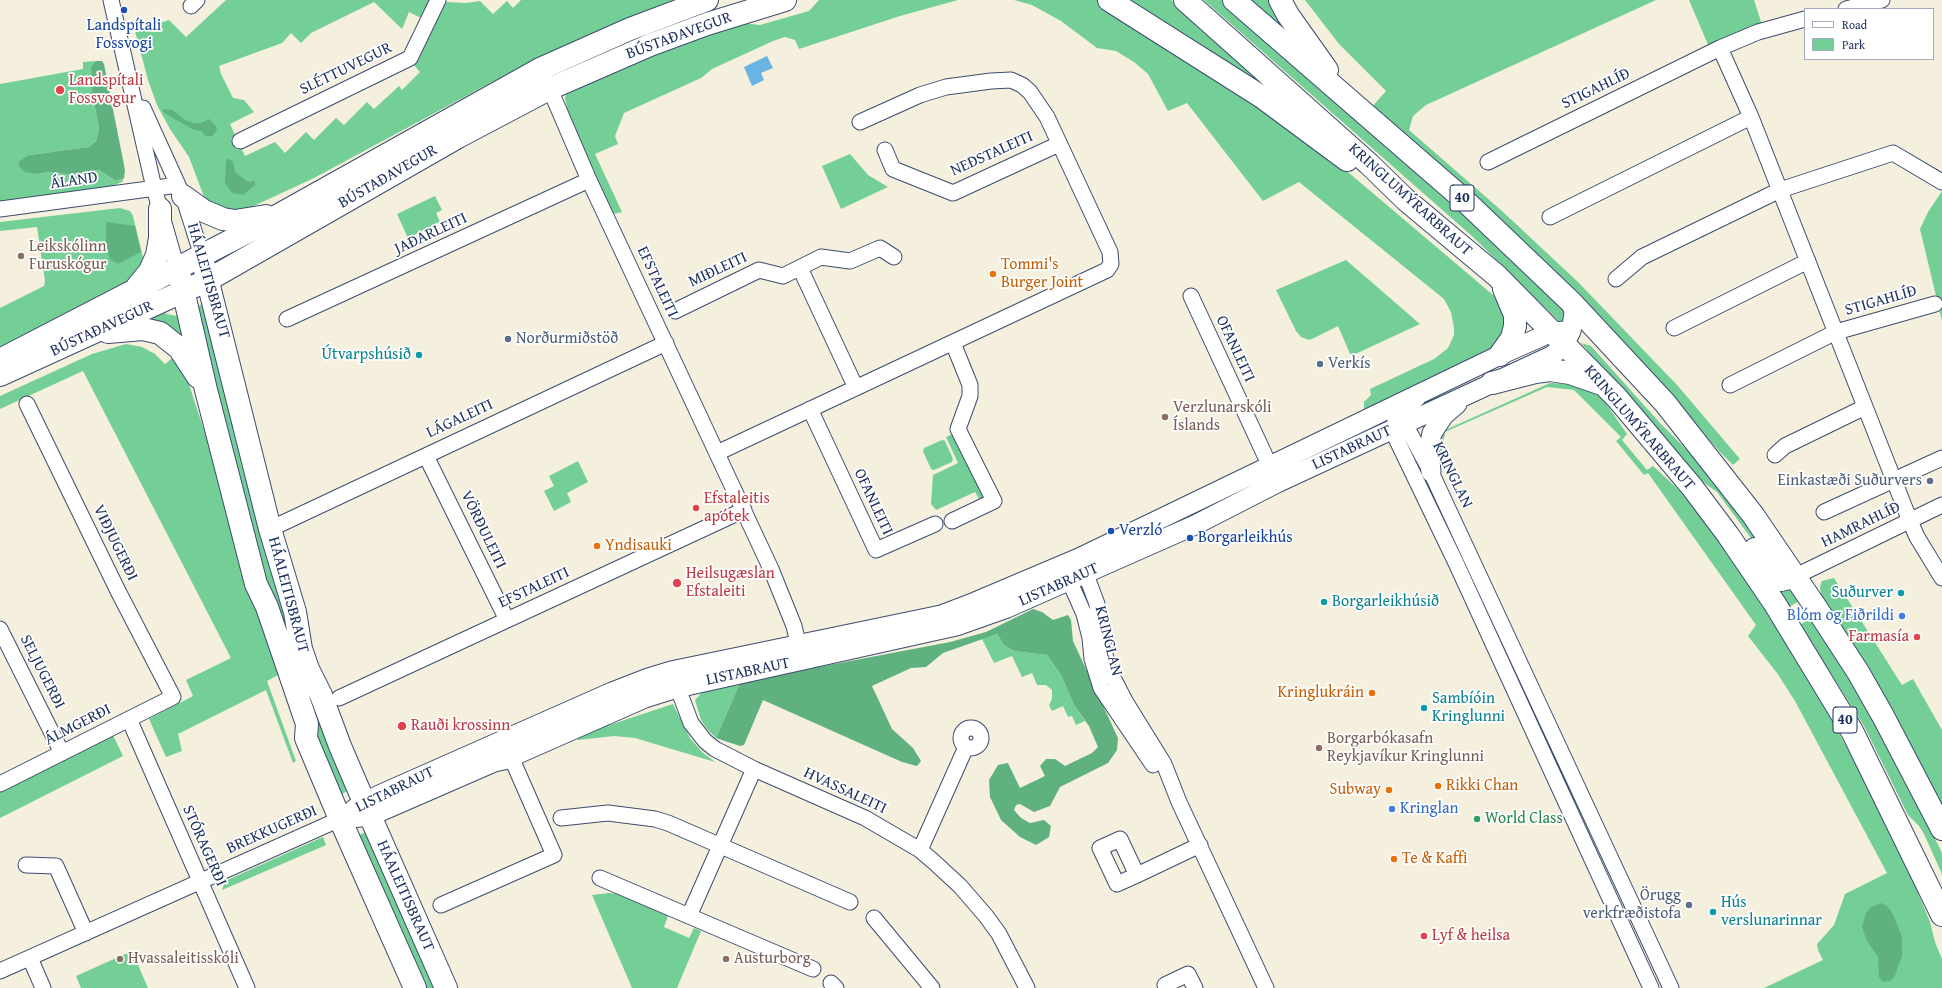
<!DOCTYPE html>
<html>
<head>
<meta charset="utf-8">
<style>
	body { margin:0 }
	#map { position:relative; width:1942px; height:988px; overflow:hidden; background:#f5efdd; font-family:"Gentium Book Plus",serif }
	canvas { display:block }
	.legend { position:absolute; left:1804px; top:8px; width:130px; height:52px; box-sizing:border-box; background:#fff; border:1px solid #a4acbf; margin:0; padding:5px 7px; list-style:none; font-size:12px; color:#1b2f5e }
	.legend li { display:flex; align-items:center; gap:8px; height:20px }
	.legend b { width:20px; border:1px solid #a4acbf }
</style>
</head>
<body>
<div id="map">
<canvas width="1942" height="988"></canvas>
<ul class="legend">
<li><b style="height:5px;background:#fff"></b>Road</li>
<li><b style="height:11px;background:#74cf96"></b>Park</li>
</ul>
</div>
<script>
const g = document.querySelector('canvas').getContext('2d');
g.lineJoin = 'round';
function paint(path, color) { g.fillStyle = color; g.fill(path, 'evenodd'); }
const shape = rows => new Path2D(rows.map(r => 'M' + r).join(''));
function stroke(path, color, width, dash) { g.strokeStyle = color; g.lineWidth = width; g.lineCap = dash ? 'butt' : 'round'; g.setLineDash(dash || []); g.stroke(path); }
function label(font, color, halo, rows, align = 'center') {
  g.font = font + ' "Gentium Book Plus",serif'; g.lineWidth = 3.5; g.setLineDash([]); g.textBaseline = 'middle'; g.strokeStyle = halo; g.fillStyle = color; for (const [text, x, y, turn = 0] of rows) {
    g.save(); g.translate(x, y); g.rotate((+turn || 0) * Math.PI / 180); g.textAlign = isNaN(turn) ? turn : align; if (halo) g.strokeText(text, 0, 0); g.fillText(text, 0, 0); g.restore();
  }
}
const green = shape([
	[226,0,432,0,423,19,409,12,402,29,374,2,311,33,301,43,291,33,282,43,219,66,221,74,233,98,244,100,254,112,230,124,236,137,231,139,237,150,241,148,245,156,275,142,285,153,306,132,314,140,336,118,344,125,367,102,374,109,399,86,402,90,420,72,413,64,419,58,446,2,466,3,480,1,493,14,507,1,513,8,521,0,683,0,612,27,531,61,314,178,230,217,206,202,189,157,170,129,157,105,148,80,135,31,169,20,186,37],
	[819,0,958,0,900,16,799,49,795,40,785,37,773,41,712,69,701,78,624,113,615,136,618,144,595,154,622,212,613,214,568,112,565,98,567,92,575,83,742,23,760,25,809,11],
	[1014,0,1098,0,1145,29,1329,156,1506,306,1510,316,1497,347,1364,413,1364,402,1371,395,1370,389,1434,359,1448,348,1454,335,1454,328,1451,312,1444,299,1299,182,1263,201,1187,103,1168,111,1148,74,1134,62,1116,51,1097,48,1061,21,1032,5],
	[1122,0,1171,0,1341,148],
	[1204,0,1222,0,1565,306,1564,326,1473,237],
	[1245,0,1273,0,1316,63],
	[1305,0,1656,0,1426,105,1413,116,1409,130,1502,211,1578,282,1678,386,1740,459,1733,465,1720,452,1664,388,1371,108,1386,91,1339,44],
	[1689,0,1754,0,1762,25,1709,47],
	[96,61,91,66,92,92,99,129,96,141,89,147,29,155,38,174,49,172,73,175,99,170,116,181,124,178,122,182,110,187,0,202,0,84,83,69,83,62],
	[850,154,868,175,888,187,841,209,822,166],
	[1942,191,1942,321,1920,229,1928,212],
	[435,196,442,210,436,213,440,222,408,238,397,214],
	[120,208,130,211,133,216,146,270,141,278,0,356,0,308,44,286,45,281,37,227,0,231,0,222],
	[1346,260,1420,324,1351,356,1338,326,1314,338,1309,340,1301,337,1296,331,1276,290],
	[206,302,349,790,340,795,327,767,271,606,195,308],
	[165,311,166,314,177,316,180,315,190,353,138,324],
	[1581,343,1591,346,1660,423,1710,473,1782,574,1762,553,1717,492,1703,482],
	[126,344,142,347,155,354,165,364,177,354,182,363,281,665,278,675,267,681,296,761,293,763,266,690,178,734,182,751,166,757,149,719,193,696,186,680,231,658,83,371,0,409,0,396,92,354],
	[1550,383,1571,384,1594,390,1605,402,1627,434,1622,440,1647,470,1653,466,1678,489,1706,523,1791,647,1890,825,1930,922,1935,942,1942,959,1942,988,1764,988,1823,960,1818,950,1817,944,1834,925,1845,894,1887,873,1795,701,1777,673,1748,636,1756,625,1648,473,1644,475,1616,441,1621,437,1574,390,1547,387,1445,432,1440,460,1437,447,1443,431],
	[953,434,984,499,980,501,975,492,936,510,931,504,933,475,958,463,946,437],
	[942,440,945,441,953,459,952,462,934,470,931,469,923,451,924,448],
	[578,461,588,482,567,493,571,502,554,511,544,491,554,486,549,476],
	[1834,578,1902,685,1913,679,1942,730,1942,806,1892,713,1821,595,1820,587,1822,581],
	[1788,587,1799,601,1789,607,1775,588],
	[1810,618,1831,647,1909,786,1942,853,1942,874,1924,834,1919,826,1908,815,1864,726,1800,625],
	[997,634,1004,645,1014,651,1047,655,1061,675,1074,705,1085,721,1076,725,1072,716,1068,717,1063,706,1052,711,1049,705,1052,699,1052,690,1046,685,1037,685,1032,673,1022,677,1012,656,994,663,982,639],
	[739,685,716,738,707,729,701,720,695,700,705,689],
	[673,704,690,738,702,752,715,762,635,738,614,736,578,740,576,736],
	[112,733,123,756,0,818,0,789],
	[368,831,439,988,423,988,357,836],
	[323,837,326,845,222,890,225,881],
	[609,893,627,895,669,913,664,927,689,938,694,928,701,931,677,988,632,988,592,895],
	[132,951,148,988,81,988,76,976]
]);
const forest = shape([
	[96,61,102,61,104,64,125,170,124,178,116,181,99,170,73,175,49,172,38,174,25,172,18,165,20,161,29,155,89,147,96,141,99,129,92,92,91,66],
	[163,109,173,110,185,120,194,123,201,123,209,119,216,126,217,130,212,136,206,136,201,131,192,129,163,112],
	[229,159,233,162,235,172,248,182,255,181,255,185,243,195,232,193,225,183,226,160],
	[106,222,135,226,141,252,118,264,110,259,106,247],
	[1033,609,1042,612,1053,620,1068,615,1071,620,1073,641,1118,738,1117,750,1108,763,1060,787,1050,806,1034,812,1020,804,1016,805,1014,810,1021,818,1030,823,1044,820,1051,826,1049,837,1036,845,1020,837,1001,820,990,797,989,780,998,765,1008,763,1020,788,1045,776,1040,766,1046,759,1055,759,1065,766,1092,753,1098,747,1089,726,1074,705,1061,675,1047,655,1014,651,1004,645,997,634,943,653,926,667,911,668,872,686,892,729,913,748,921,761,917,766,902,762,763,700,744,745,740,746,716,738,739,685,750,680,950,642,986,632],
	[1881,903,1888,907,1893,914,1902,937,1902,956,1894,978,1890,981,1883,982,1879,977,1878,957,1867,941,1862,927,1866,913,1871,907]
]);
const water = shape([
	[767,56,773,68,761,73,764,80,752,86,744,67]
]);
const minor = shape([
	[111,0,154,188,177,268],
	[191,6,197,0],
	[1846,9,1882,0],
	[1720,48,1751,117,1910,521,1917,537,1942,578],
	[546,80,589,180,771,569,794,626,801,656],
	[143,108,183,196,202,256],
	[240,141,410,58,438,0],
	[885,150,893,169,953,193,1059,144],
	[1488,162,1720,48,1758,32,1805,19],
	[0,209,178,185],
	[1550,217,1751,117],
	[800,268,856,388],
	[1616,279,1642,257,1780,190,1893,153,1942,182],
	[1191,296,1274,475],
	[675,311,759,270,783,276,821,257,850,261,880,248,894,257],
	[287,319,589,180],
	[1674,328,1808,261],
	[1730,385,1836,332,1935,304],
	[1418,398,1396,420,1392,430,1456,563,1651,988],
	[810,409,876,550,935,524],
	[1395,420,1405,424,1431,472,1671,988],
	[717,453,1107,270,1111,264,1110,252,1047,117,1030,92,1022,85,1011,80,991,81,946,87,920,95,860,122],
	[1775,455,1785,446,1865,407],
	[426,456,507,620],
	[1824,512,1942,458],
	[952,521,994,501,958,429,970,396,970,385,953,343],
	[270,529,666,343],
	[1082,564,1097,604,1107,666,1125,701,1164,764,1179,802,1266,988],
	[1065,571,1084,614,1090,638,1092,659,1101,688,1153,765],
	[1796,576,1942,505],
	[0,629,62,753],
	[674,678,691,723,705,741,715,749,754,769,865,818,920,850,934,862,960,886,986,916,999,934,1027,988],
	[339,698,744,510],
	[129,719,247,988],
	'961 738a10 10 0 1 1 20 0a10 10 0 1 1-20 0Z',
	[0,784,173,697,118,591,27,404],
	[561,818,608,813,655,819,668,823,850,902],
	[920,850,966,747],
	[26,865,56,866,86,933],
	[1137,875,1120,839,1100,848,1117,884,1137,875,1200,845],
	[600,878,813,969],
	[441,905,554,855,511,757,510,746],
	[689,916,754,769],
	[874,918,932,988],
	[30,958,43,988],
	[0,971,340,819],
	[831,983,836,988],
	[1167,988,1165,985,1188,974,1195,988]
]);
const tertiary = shape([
	[1431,472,1429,447,1432,433,1444,415,1457,404],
	[353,810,364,802,386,792,612,692,648,678,671,671,941,615,975,602,1079,558,1500,355,1552,332,1566,331],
	[340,819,370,816,494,762,504,760,645,698,677,688,956,626,1007,608,1195,525,1277,483,1553,355,1564,345,1571,331,1574,314,1572,303]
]);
const secondary = shape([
	[183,196,204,211,223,219,235,221,266,216],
	[204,266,270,529,295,612,301,649,308,669,321,695,340,746,364,802,446,988],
	[180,277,206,390,256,584,267,607,307,724,306,738,340,819,415,988],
	[137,287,150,271,157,255,160,238,160,209],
	[108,332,143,329,160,333,179,348,198,377],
	[0,360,259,226,540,69,630,29,707,0],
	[0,375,208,280,458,137,549,89,650,45,707,24,785,0]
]);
const primary = shape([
	[1109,0,1262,97,1347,160],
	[1185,0,1369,164,1406,200,1497,276,1617,398,1692,487,1728,535,1775,604,1852,731,1942,915],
	[1234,0,1462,198,1572,303,1665,403,1753,515,1817,609,1858,672,1883,716,1942,829],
	[1280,0,1288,15,1327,70],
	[1500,355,1512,338,1515,326,1515,315,1504,289],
	[1492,383,1535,372,1550,370,1570,373,1599,383],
	[1755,549,1774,575,1781,580,1796,576]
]);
const markers = [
	[124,10,4,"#1a4fb4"],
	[60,90,5,"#e0444e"],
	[21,256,4,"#8d6e63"],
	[993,274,4,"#e8710a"],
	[508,339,4,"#5c6f8a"],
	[419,355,4,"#0f9aa8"],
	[1320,364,4,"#5c6f8a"],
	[1165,417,4,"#8d6e63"],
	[1930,481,4,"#5c6f8a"],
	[696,508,4,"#e0444e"],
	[1111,531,4,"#1a4fb4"],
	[1190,538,4,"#1a4fb4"],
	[597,546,4,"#e8710a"],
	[677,583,5,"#e0444e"],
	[1901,593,4,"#0f9aa8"],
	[1324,602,4,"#0f9aa8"],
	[1902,616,4,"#3f7fe0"],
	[1917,637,4,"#e0444e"],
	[1372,693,4,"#e8710a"],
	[1424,708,4,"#0f9aa8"],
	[402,726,5,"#e0444e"],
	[1319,748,4,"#8d6e63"],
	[1438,786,4,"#e8710a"],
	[1389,790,4,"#e8710a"],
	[1392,809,4,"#3f7fe0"],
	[1477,819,4,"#2e9e5b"],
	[1394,859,4,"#e8710a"],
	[1689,905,4,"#5c6f8a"],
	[1713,912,4,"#0f9aa8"],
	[1424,936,4,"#e0444e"],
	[120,959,4,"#8d6e63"],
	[726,959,4,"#8d6e63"]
];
const shields = [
	[1462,198,24],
	[1845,720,24]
];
const shieldNames = [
	["40",1462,198],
	["40",1845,720]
];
const transitNames = [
	["Landspítali",124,26,"center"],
	["Fossvogi",124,44,"center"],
	["Verzló",1119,531],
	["Borgarleikhús",1198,538]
];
const streetNames = [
	["BÚSTAÐAVEGUR",679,36,-20],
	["SLÉTTUVEGUR",346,69,-26],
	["STIGAHLÍÐ",1596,89,-26],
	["NEÐSTALEITI",992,154,-24],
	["BÚSTAÐAVEGUR",388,177,-30],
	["ÁLAND",74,181,-8],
	["KRINGLUMÝRARBRAUT",1410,200,42],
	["JAÐARLEITI",431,234,-25],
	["MIÐLEITI",718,270,-25],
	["HÁALEITISBRAUT",208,281,74],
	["EFSTALEITI",657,282,65],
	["STIGAHLÍÐ",1881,301,-16],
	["BÚSTAÐAVEGUR",102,329,-25],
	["OFANLEITI",1235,349,65],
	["LÁGALEITI",460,419,-25],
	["KRINGLUMÝRARBRAUT",1639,428,49],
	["LISTABRAUT",1352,448,-25],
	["KRINGLAN",1452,475,64],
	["OFANLEITI",873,502,65],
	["HAMRAHLÍÐ",1861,525,-26],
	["VÖRÐULEITI",483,530,64],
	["VIÐJUGERÐI",115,543,64],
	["LISTABRAUT",1059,585,-24],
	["EFSTALEITI",534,588,-25],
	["HÁALEITISBRAUT",288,595,75],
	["KRINGLAN",1108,641,76],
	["SELJUGERÐI",42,672,63],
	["LISTABRAUT",748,672,-12],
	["ÁLMGERÐI",78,725,-27],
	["LISTABRAUT",395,790,-26],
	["HVASSALEITI",845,791,25],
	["BREKKUGERÐI",272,830,-24],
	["STÓRAGERÐI",204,846,66],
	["HÁALEITISBRAUT",405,896,66]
];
const healthNames = [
	["Landspítali",69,81],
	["Fossvogur",69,99],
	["Efstaleitis",704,499],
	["apótek",704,517],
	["Heilsugæslan",686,574],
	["Efstaleiti",686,592],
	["Farmasía",1909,637,"right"],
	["Rauði krossinn",411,726],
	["Lyf & heilsa",1432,936]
];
const educationNames = [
	["Leikskólinn",29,247],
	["Furuskógur",29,265],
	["Verzlunarskóli",1173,408],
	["Íslands",1173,426],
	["Borgarbókasafn",1327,739],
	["Reykjavíkur Kringlunni",1327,757],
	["Hvassaleitisskóli",128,959],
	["Austurborg",734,959]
];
const foodNames = [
	["Tommi's",1001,265],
	["Burger Joint",1001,283],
	["Yndisauki",605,546],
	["Kringlukráin",1364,693,"right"],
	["Rikki Chan",1446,786],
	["Subway",1381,790,"right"],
	["Te & Kaffi",1402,859]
];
const serviceNames = [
	["Norðurmiðstöð",516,339],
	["Verkís",1328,364],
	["Einkastæði Suðurvers",1922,481,"right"],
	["Örugg",1681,896,"right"],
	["verkfræðistofa",1681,914,"right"]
];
const cultureNames = [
	["Útvarpshúsið",411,355,"right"],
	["Suðurver",1893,593,"right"],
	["Borgarleikhúsið",1332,602],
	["Sambíóin",1432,699],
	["Kringlunni",1432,717],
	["Hús",1721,903],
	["verslunarinnar",1721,921]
];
const shopNames = [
	["Blóm og Fiðrildi",1894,616],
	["Kringlan",1400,809,"left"]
];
const leisureNames = [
	["World Class",1485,819]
];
paint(green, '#74cf96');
paint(forest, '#5fb27f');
paint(water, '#6ab4e3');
stroke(minor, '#3c4c71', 17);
stroke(tertiary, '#3c4c71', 21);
stroke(secondary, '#3c4c71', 24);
stroke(primary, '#3c4c71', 24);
stroke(minor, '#fff', 15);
stroke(tertiary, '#fff', 19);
stroke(secondary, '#fff', 22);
stroke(primary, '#fff', 22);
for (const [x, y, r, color] of markers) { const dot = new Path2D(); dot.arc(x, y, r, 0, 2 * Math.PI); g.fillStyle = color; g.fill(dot); stroke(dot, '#fff', 1.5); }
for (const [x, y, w] of shields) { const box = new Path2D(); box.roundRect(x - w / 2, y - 13, w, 26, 3); g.fillStyle = '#fff'; g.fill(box); stroke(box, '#1b2f5e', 1); }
label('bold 15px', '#1b2f5e', null, shieldNames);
label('16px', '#164399', '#fff', transitNames, 'left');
label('16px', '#1b2f5e', '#fff', streetNames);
label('16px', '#be3a42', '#fff', healthNames, 'left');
label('16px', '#785e54', '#fff', educationNames, 'left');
label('16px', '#c56008', '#fff', foodNames, 'left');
label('16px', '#4e5e75', '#fff', serviceNames, 'left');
label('16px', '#0d838f', '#fff', cultureNames, 'left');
label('16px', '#366cbe', '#fff', shopNames, 'right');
label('16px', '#27864d', '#fff', leisureNames, 'left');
</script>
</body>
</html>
